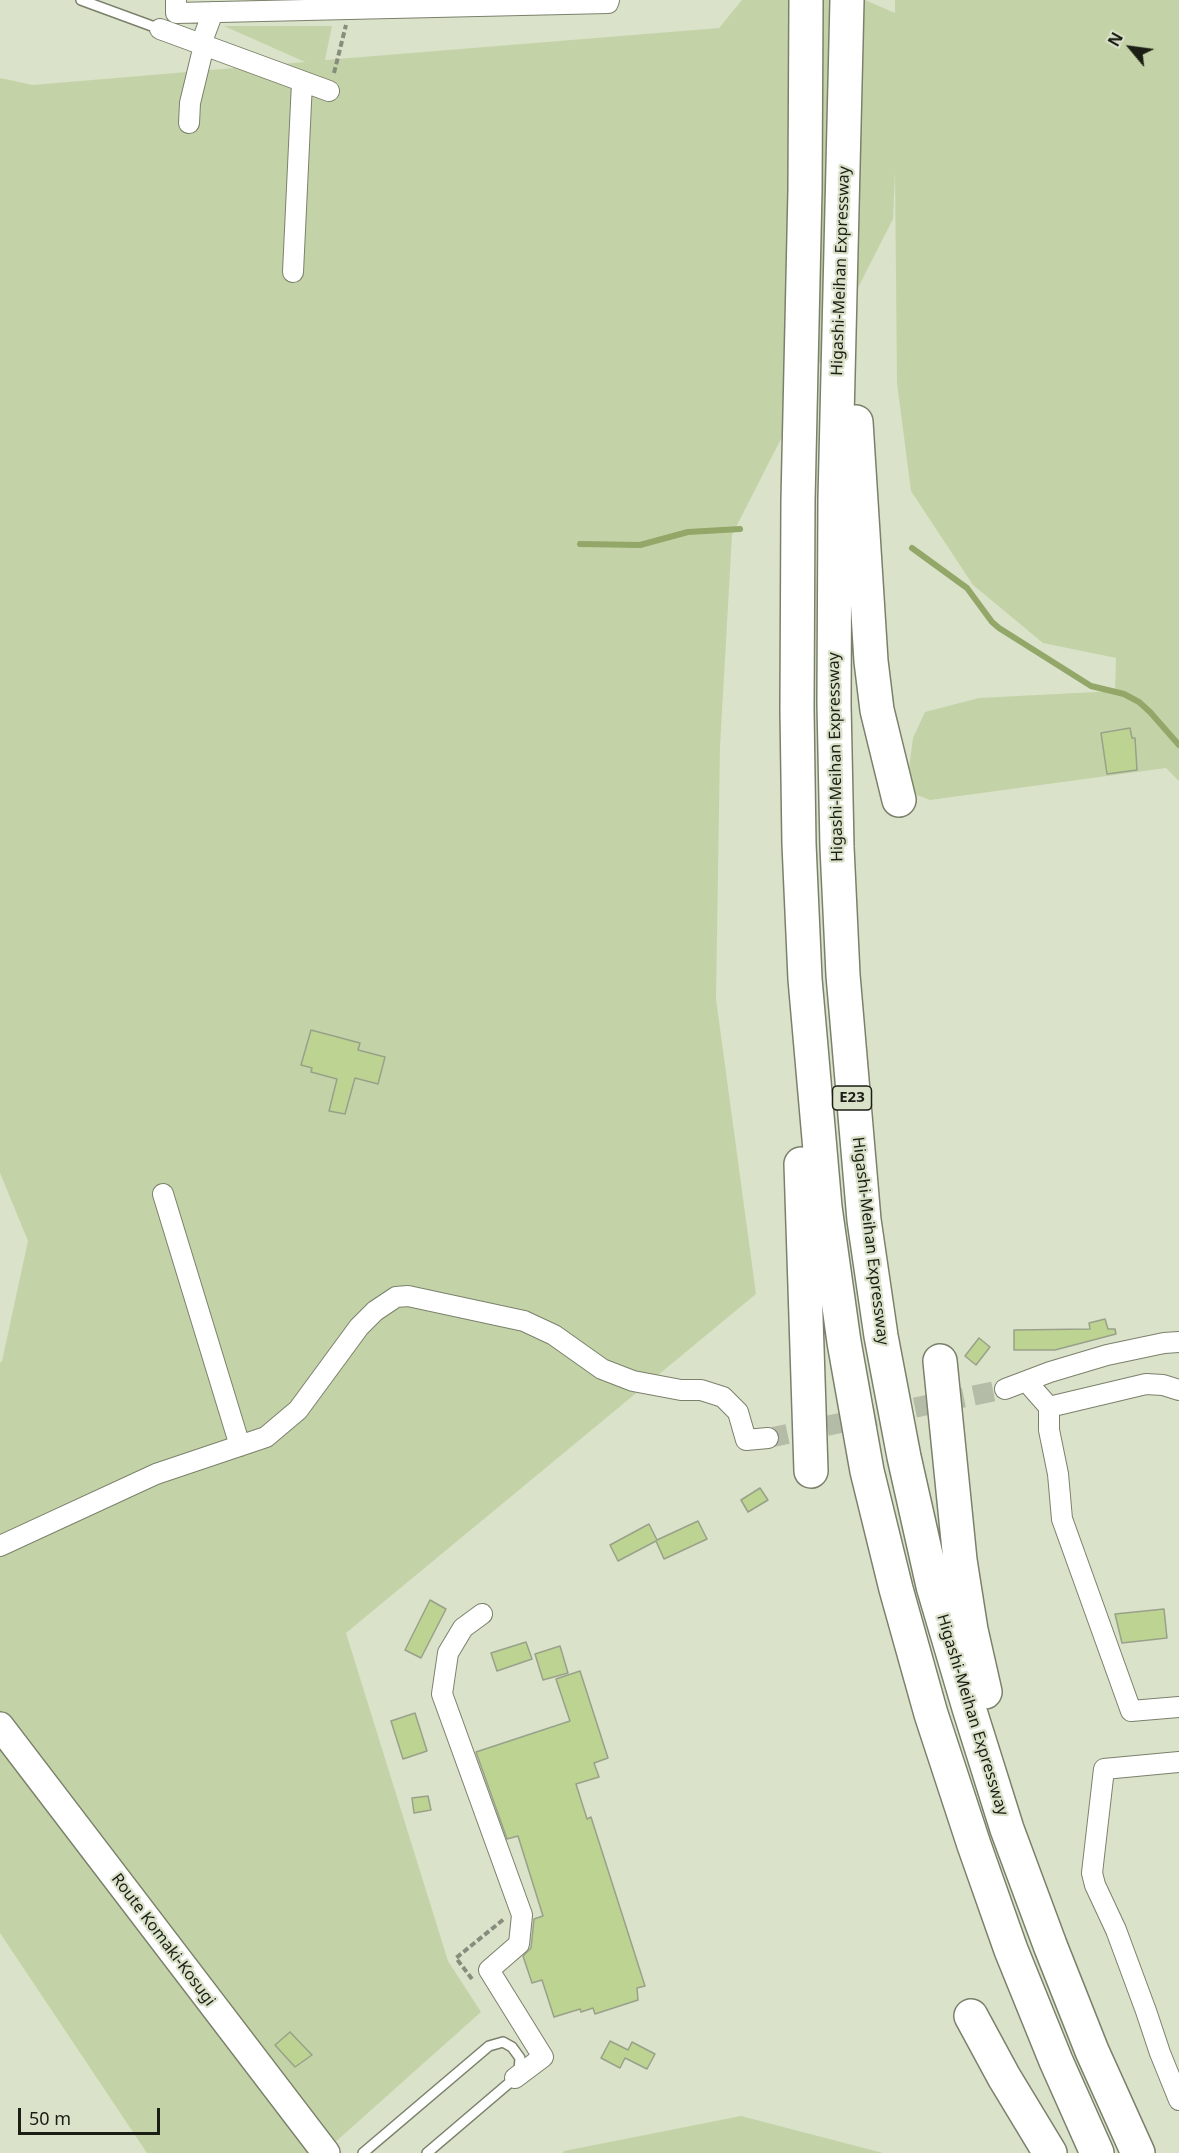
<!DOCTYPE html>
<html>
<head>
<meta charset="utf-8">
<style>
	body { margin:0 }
	#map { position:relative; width:1179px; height:2153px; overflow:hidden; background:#dae2ca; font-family:"Noto Sans",sans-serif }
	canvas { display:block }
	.north { position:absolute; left:1101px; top:18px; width:60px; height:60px; -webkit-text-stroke:4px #dae2ca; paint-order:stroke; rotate:299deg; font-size:16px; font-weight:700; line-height:24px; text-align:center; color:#1b1e15 }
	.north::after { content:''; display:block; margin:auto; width:21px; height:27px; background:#1b1e15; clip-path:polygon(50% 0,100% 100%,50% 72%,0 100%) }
	.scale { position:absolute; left:18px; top:2108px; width:142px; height:27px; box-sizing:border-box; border:3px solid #1b1e15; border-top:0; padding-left:8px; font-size:18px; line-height:21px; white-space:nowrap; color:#1b1e15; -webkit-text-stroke:4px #dae2ca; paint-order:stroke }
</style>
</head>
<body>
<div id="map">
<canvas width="1179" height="2153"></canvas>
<div class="north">N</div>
<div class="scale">50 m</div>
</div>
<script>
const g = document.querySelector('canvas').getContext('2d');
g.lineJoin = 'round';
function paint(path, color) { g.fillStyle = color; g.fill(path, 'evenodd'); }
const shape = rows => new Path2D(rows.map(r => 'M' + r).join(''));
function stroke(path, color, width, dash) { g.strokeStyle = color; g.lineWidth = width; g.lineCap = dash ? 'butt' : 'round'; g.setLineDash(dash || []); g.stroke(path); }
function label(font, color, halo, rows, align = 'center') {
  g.font = font + ' "Noto Sans",sans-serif'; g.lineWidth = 4.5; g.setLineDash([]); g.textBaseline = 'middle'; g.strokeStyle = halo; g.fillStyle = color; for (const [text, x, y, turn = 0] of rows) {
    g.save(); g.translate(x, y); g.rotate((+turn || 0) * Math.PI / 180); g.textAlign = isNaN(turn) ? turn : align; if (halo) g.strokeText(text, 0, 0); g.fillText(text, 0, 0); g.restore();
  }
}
const green = shape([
	[742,0,865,0,895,13,895,0,1179,0,1179,781,1166,768,930,800,917,795,907,784,913,738,925,712,979,698,1115,691,1116,658,1043,643,973,585,911,491,897,383,895,172,893,219,732,535,720,747,716,999,756,1294,346,1633,448,1961,481,2012,323,2153,147,2153,0,1933,0,1363,2,1361,28,1241,0,1173,0,78,33,85,305,62,224,26,332,26,325,60,719,28],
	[741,2116,883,2153,563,2153,564,2151]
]);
const stream = shape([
	[580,544,640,545,688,532,740,529],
	[912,548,967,588,992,622,999,628,1091,686,1124,694,1139,702,1150,712,1179,745]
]);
const building = shape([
	[1130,728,1132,738,1135,738,1137,770,1107,774,1101,733,1130,728],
	[311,1030,360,1043,358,1050,385,1057,378,1084,355,1078,345,1114,329,1111,337,1079,311,1072,312,1068,301,1065,311,1030],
	[1105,1319,1108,1329,1115,1329,1116,1334,1055,1350,1014,1350,1014,1330,1090,1329,1089,1323,1105,1319],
	[979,1338,990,1347,976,1365,965,1356,979,1338],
	[760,1488,768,1500,748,1512,741,1500,760,1488],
	[698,1521,707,1539,664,1559,656,1541,618,1561,610,1545,649,1524,657,1540,698,1521],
	[430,1600,446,1609,421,1658,405,1650,430,1600],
	[1164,1609,1167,1638,1122,1643,1115,1614,1164,1609],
	[526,1642,532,1659,497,1671,491,1653,526,1642],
	[560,1646,568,1673,543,1680,535,1654,560,1646],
	[580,1671,608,1758,594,1763,599,1777,576,1784,587,1819,591,1817,645,1986,637,1988,638,2000,595,2014,593,2008,581,2012,580,2009,554,2017,542,1980,532,1983,523,1956,531,1948,534,1919,543,1916,518,1836,507,1839,476,1752,570,1721,556,1679,580,1671],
	[415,1713,427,1751,403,1759,391,1721,415,1713],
	[428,1796,431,1810,414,1813,412,1798,428,1796],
	[290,2032,312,2055,295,2067,275,2045,290,2032],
	[610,2041,628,2050,632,2042,655,2054,647,2069,625,2058,620,2068,601,2058,610,2041]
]);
const minorTunnel = shape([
	[768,1438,1005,1389]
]);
const path = shape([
	[334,73,346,25],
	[472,1979,456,1958,504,1919]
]);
const service = shape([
	[81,0,160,29],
	[363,2153,489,2046,503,2042,512,2047,520,2058,519,2071,515,2078,427,2153]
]);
const minor = shape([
	[176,0,176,13,608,3,609,0],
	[160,29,329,91],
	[201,44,213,12],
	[189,123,190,103,204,45],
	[293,272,302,82],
	[163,1194,240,1446],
	[1027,1382,1049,1407,1049,1430,1058,1474,1062,1519,1131,1711,1179,1707],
	[1005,1389,1050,1372,1107,1355,1164,1343,1179,1342],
	[1049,1407,1146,1384,1163,1385,1179,1390],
	[0,1546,156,1474,266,1437,298,1410,359,1327,375,1311,396,1297,408,1296,524,1321,554,1335,602,1369,633,1381,681,1390,701,1390,723,1397,738,1412,746,1440,768,1438],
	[482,1614,463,1628,448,1653,442,1694,522,1915,519,1944,489,1970,543,2057,515,2078],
	[1179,1762,1104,1769,1092,1873,1095,1885,1116,1930,1146,2011,1160,2053,1179,2100]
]);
const secondary = shape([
	[0,1726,326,2153]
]);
const motorway = shape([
	[806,0,805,190,798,501,797,710,799,844,805,979,825,1207,844,1342,867,1471,896,1589,931,1714,974,1845,1011,1950,1056,2061,1097,2153],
	[847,0,835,500,834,704,837,847,843,975,864,1220,881,1336,904,1457,933,1586,969,1708,1007,1829,1050,1945,1092,2051,1138,2153],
	[856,422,871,661,877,710,899,800],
	[801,1164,811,1471],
	[940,1361,960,1560,971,1630,985,1692],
	[971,2016,1004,2077,1050,2153]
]);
const shields = [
	[852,1098,39]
];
const shieldNames = [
	["E23",852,1098]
];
const streetNames = [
	["Higashi-Meihan Expressway",841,271,-88],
	["Higashi-Meihan Expressway",836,757,-91],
	["Higashi-Meihan Expressway",870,1241,83],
	["Higashi-Meihan Expressway",972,1715,73],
	["Route Komaki-Kosugi",163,1940,53]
];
paint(green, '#c4d3a7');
stroke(stream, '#93a768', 6);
paint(building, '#bdd392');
stroke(building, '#99a18a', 1.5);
stroke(minorTunnel, '#b4bba6', 20, [20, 10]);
stroke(service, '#7a816b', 12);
stroke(minor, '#7a816b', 22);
stroke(secondary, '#7a816b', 30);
stroke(motorway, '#7a816b', 36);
stroke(path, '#878d7c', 4, [6, 3]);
stroke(service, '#fff', 9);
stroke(minor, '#fff', 20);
stroke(secondary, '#fff', 27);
stroke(motorway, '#fff', 33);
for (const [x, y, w] of shields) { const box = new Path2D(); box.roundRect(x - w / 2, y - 12, w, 24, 4.5); g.fillStyle = '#dae2ca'; g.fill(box); stroke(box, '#1b1e15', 1.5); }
label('bold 15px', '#1b1e15', null, shieldNames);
label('16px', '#1b1e15', '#dae2ca', streetNames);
</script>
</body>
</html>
